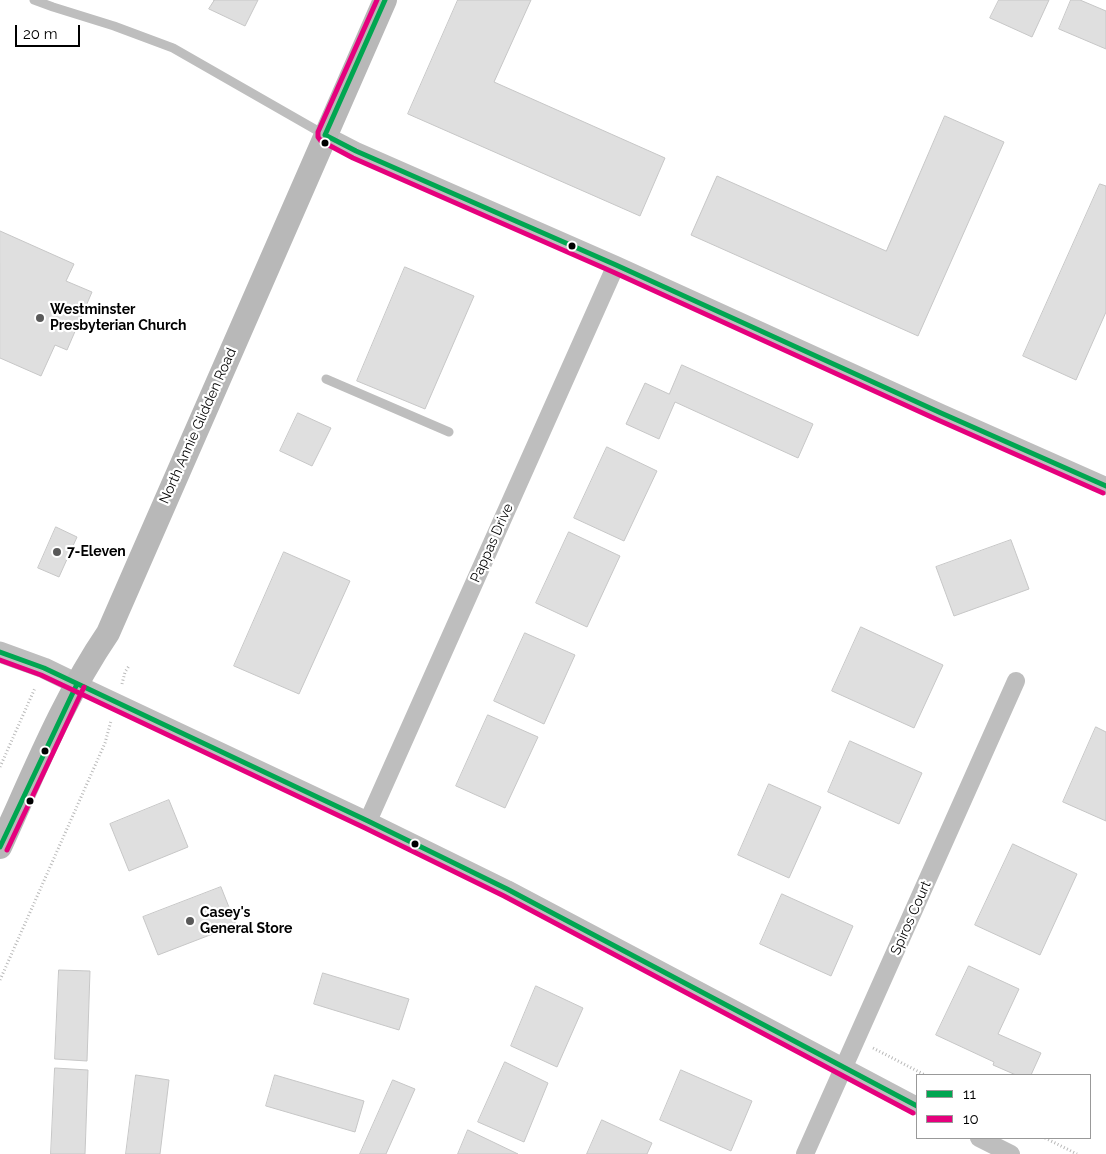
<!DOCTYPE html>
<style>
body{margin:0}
#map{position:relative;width:1106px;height:1154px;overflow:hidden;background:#fff;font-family:Raleway,sans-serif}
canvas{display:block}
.legend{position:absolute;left:916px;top:1074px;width:175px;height:65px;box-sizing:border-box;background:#fff;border:1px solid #999;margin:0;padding:6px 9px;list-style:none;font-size:15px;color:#000}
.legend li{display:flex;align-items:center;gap:10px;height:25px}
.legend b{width:25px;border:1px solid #999}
.scale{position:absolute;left:15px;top:25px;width:65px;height:22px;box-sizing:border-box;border:2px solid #000;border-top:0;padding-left:6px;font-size:15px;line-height:18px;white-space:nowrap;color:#000;-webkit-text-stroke:4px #fff;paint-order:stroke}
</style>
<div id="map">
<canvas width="1106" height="1154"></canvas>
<ul class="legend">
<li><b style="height:6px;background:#00a651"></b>11</li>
<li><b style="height:6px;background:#e5007d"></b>10</li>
</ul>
<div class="scale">20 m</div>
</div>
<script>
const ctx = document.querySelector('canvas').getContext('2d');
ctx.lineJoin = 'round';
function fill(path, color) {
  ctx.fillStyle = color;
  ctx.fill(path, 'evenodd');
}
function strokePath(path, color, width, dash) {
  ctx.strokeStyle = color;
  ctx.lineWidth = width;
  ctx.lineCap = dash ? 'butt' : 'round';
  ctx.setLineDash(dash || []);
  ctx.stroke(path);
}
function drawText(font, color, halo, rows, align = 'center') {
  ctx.font = font + ' Raleway,sans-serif';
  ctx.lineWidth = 4.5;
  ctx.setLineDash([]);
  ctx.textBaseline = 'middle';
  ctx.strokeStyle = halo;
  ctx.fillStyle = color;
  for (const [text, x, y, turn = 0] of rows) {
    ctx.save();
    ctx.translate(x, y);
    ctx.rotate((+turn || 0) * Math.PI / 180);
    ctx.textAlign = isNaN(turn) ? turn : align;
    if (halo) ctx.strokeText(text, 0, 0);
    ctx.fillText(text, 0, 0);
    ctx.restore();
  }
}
const building = new Path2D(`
 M214,0H213H258L245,26L209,9Z
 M458,0H531L494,82L665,158L640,216L408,114Z
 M999,0H1049L1032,37L990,18Z
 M1071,0H1080L1106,11V49L1059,29Z
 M945,116L1004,142L918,336L691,235L717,176L886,251Z
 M1100,184L1106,186V312L1076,380L1023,356Z
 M0,231L74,264L66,281L92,292L67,350L55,345L41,376L0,358Z
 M405,267L474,296L425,409L357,381Z
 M682,365L813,424L798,458L675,402L659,439L626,424L645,383L669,394Z
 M298,413L331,428L312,466L280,451Z
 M607,447L657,471L624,541L574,518Z
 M56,527L77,537L59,577L38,568Z
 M569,532L620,556L587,627L536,603Z
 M1011,540L1029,589L954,616L936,567Z
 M284,552L350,581L299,694L234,666Z
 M861,627L943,665L914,728L832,691Z
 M525,633L575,655L544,724L494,701Z
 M488,715L538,737L505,808L456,786Z
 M1096,727L1106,732V821L1063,802Z
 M850,741L922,773L899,824L828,792Z
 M769,784L821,807L789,878L738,855Z
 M169,800L188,847L129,871L110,824Z
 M1013,844L1077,874L1040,955L975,925Z
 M221,887L236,925L158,955L143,917Z
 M782,894L853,926L831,976L760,944Z
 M969,966L1019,989L998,1034L1041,1053L1031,1075H1016L993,1065L994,1062L936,1035Z
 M59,970L90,971L87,1061L55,1059Z
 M323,973L409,999L399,1030L314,1004Z
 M536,986L583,1008L557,1067L511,1046Z
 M505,1062L548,1083L524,1142L478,1122Z
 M55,1068L88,1070L85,1154H51Z
 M681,1070L752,1101L731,1151L660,1120Z
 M136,1075L169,1080L160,1154H126Z
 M275,1075L364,1101L355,1132L266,1106Z
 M393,1080L415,1089L386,1154H360Z
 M602,1120L652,1143L647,1154H587Z
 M468,1130L518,1154H458Z`);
fill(building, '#dfdfdf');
strokePath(building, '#c7c7c7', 1);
strokePath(new Path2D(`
 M122,684L125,672L129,666
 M0,767L35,688
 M0,980L105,743L111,721
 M873,1048L925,1075
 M1045,1138L1077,1154`), '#b9b9b9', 3, [1, 2.5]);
strokePath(new Path2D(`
 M34,0L53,7L114,26L173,48L325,135
 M326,379L449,432`), '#bebebe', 9);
strokePath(new Path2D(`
 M325,135L356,151L616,265L941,413L1106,486
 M77,684L368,821L507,889L917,1106
 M368,821L616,265
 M979,1138L1011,1154
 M805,1154L1016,681`), '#bebebe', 18);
strokePath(new Path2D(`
 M0,652L44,668L77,684`), '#bebebe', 21);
strokePath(new Path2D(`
 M0,847C33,775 63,699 108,633L385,0`), '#b8b8b8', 24);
strokePath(new Path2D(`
 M385,0L325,135L356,151L616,265L941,413L1106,486
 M0,652L44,668L368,821L507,889L917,1106
 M0,847L77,684`), '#00a651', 5);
strokePath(new Path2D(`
 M377,0L318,132V137L321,141L353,158L613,272L938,420L1103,493
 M0,660L41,675L365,828L504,896L913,1113
 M7,850L84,687`), '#e5007d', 5);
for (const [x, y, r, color] of [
 [325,143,4.5,"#000"],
 [572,246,4.5,"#000"],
 [40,318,5,"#595959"],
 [57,552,5,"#595959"],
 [45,751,4.5,"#000"],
 [30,801,4.5,"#000"],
 [415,844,4.5,"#000"],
 [190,921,5,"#595959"]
]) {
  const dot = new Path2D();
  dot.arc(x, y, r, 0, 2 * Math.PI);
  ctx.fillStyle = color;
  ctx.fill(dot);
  strokePath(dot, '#fff', 2);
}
drawText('bold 14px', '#000', '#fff', [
 ["Westminster",50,310],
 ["Presbyterian Church",50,326],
 ["7-Eleven",67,552],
 ["Casey's",200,913],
 ["General Store",200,929]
], 'left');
drawText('14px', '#000', '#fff', [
 ["North Annie Glidden Road",198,426,-66],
 ["Pappas Drive",492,543,-66],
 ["Spiros Court",911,918,-66]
]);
</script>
